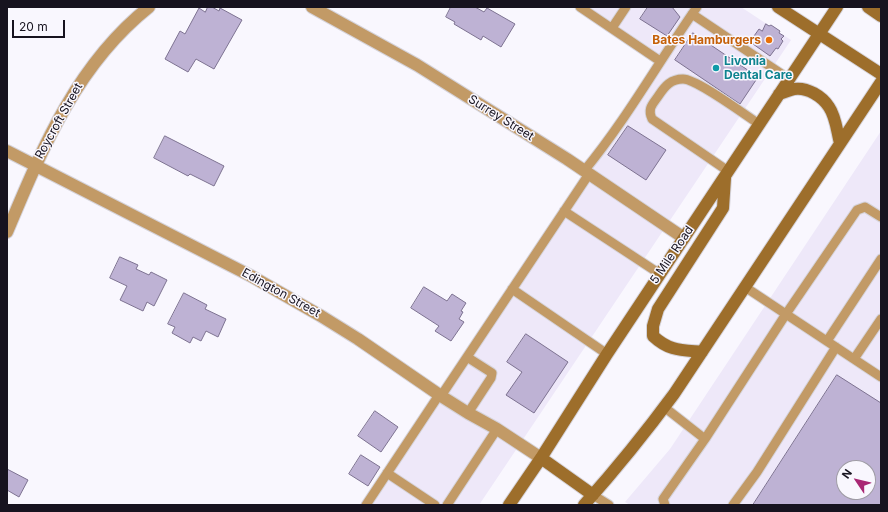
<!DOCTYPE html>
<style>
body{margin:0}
#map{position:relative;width:888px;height:512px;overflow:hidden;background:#f9f7fe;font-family:Inter,sans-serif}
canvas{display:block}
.frame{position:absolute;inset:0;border:8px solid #17131f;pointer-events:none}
.north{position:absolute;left:836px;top:460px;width:40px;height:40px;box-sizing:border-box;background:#f9f7fe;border:1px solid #9f9ca5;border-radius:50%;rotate:305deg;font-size:11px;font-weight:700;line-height:16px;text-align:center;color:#17131f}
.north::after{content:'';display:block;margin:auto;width:14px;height:18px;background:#a92774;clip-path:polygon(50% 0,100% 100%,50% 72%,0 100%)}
.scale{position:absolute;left:12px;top:20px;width:53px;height:18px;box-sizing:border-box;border:2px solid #17131f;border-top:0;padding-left:5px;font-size:12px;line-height:14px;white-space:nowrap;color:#17131f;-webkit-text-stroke:3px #f9f7fe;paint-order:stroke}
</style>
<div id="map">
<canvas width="888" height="512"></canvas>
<div class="frame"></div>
<div class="north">N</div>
<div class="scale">20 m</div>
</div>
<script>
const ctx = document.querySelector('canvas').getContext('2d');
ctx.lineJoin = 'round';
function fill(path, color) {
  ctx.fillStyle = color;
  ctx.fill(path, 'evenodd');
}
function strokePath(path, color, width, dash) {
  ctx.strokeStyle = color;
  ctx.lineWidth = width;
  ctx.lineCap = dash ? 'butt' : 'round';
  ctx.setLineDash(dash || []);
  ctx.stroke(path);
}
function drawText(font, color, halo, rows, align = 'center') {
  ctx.font = font + ' Inter,sans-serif';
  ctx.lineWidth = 3;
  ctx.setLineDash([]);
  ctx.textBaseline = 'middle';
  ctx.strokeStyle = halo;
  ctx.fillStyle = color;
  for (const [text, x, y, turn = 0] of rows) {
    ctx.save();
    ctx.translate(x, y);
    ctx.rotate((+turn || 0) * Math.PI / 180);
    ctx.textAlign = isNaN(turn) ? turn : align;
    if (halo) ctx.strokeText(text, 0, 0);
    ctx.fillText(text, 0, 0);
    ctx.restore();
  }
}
fill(new Path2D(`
 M578,7H741L791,40L479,505H366L660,61Z
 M881,131V505H630L625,502L670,449ZM844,468H868V492H844Z`), '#eee8f9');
const building = new Path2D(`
 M208,7H212L219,11L220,8L242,20L214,69L196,59L188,72L165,59L180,31L185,34L199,8L205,12Z
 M451,7H475L484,12L487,8L515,24L501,47L483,36L481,40L454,24L455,22L446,17Z
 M648,7H672L680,17L667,36L640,19Z
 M766,24L769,26L771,25L780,31L779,33L784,36L781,39L783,41L778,49L776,48L770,56L753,44L757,38L754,36L759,29L762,31Z
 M693,33L758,77L740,104L675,60Z
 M628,126L666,150L646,180L608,155Z
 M165,136L224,166L214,186L190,174L188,176L154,158Z
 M120,257L138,265L136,269L149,275L151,272L167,280L154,306L147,302L143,311L120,300L127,286L110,278Z
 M424,287L447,301L452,294L466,303L461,311L463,312L459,319L464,322L451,341L435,331L439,326L411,308Z
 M184,293L207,305L205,309L226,319L218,337L206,331L201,341L193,337L190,343L172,333L175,327L168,324Z
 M526,334L568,362L534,413L506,395L522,372L507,362Z
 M837,375L881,403V505H753ZM844,468H868V492H844Z
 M375,411L398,427L381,452L358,436Z
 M361,455L380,467L368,486L349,474Z
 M7,469L28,480L19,497L7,490Z`);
fill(building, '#beb2d4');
strokePath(building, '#7d7291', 1);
const lane = new Path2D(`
 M580,7L660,61
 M692,14L789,79
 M612,28L626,7
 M584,171C627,119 659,61 697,7
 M728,171L652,119C647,108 653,104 659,95C665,86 671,79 683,79C697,79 745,115 759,124
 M564,211L660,274
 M745,287L881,377
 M512,289L607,354
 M827,341L881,259
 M467,357L492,373L491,378L468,413
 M854,359L881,319
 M441,396L589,174
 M664,407L705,439L663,499L665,505
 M705,439L786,314L857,210L865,207L881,217
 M387,473L435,505
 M593,495L609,505
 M366,505L439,395
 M447,505L497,429
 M733,505L757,472L836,347`);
const street = new Path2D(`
 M312,7L417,65L567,159L684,238
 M7,151L251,276L321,316L358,339L441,396L468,413L497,429L541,458
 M7,232C42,149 76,65 149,7`);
const secondary = new Path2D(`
 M778,7L881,74
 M868,7L881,16
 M779,94C784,93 789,90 794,89C807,87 822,96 829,107C836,117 837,132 840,143
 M702,352C681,350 669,351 653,336V326L658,309L723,208L725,178
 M541,458L593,495
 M509,505L541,458L607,354L837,7
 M584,505C616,469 646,432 674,394L881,82`);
strokePath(lane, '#d5d3da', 11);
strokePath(street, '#d5d3da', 14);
strokePath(secondary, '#d5d3da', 14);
strokePath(lane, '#c29a66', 9);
strokePath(street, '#c29a66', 12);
strokePath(secondary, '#9d6e2b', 12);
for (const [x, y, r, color] of [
 [769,40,4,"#e8710a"],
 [716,68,4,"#0f9aa8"]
]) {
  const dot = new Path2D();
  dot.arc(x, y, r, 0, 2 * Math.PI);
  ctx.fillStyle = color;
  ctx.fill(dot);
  strokePath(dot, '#f9f7fe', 1.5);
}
drawText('bold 12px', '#c56008', '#f9f7fe', [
 ["Bates Hamburgers",761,40]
], 'right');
drawText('bold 12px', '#0d838f', '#f9f7fe', [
 ["Livonia",724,61],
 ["Dental Care",724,75]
], 'left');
drawText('12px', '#17131f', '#f9f7fe', [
 ["Surrey Street",501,118,32],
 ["Roycroft Street",59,121,-61],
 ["5 Mile Road",672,255,-56],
 ["Edington Street",281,293,29]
]);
</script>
